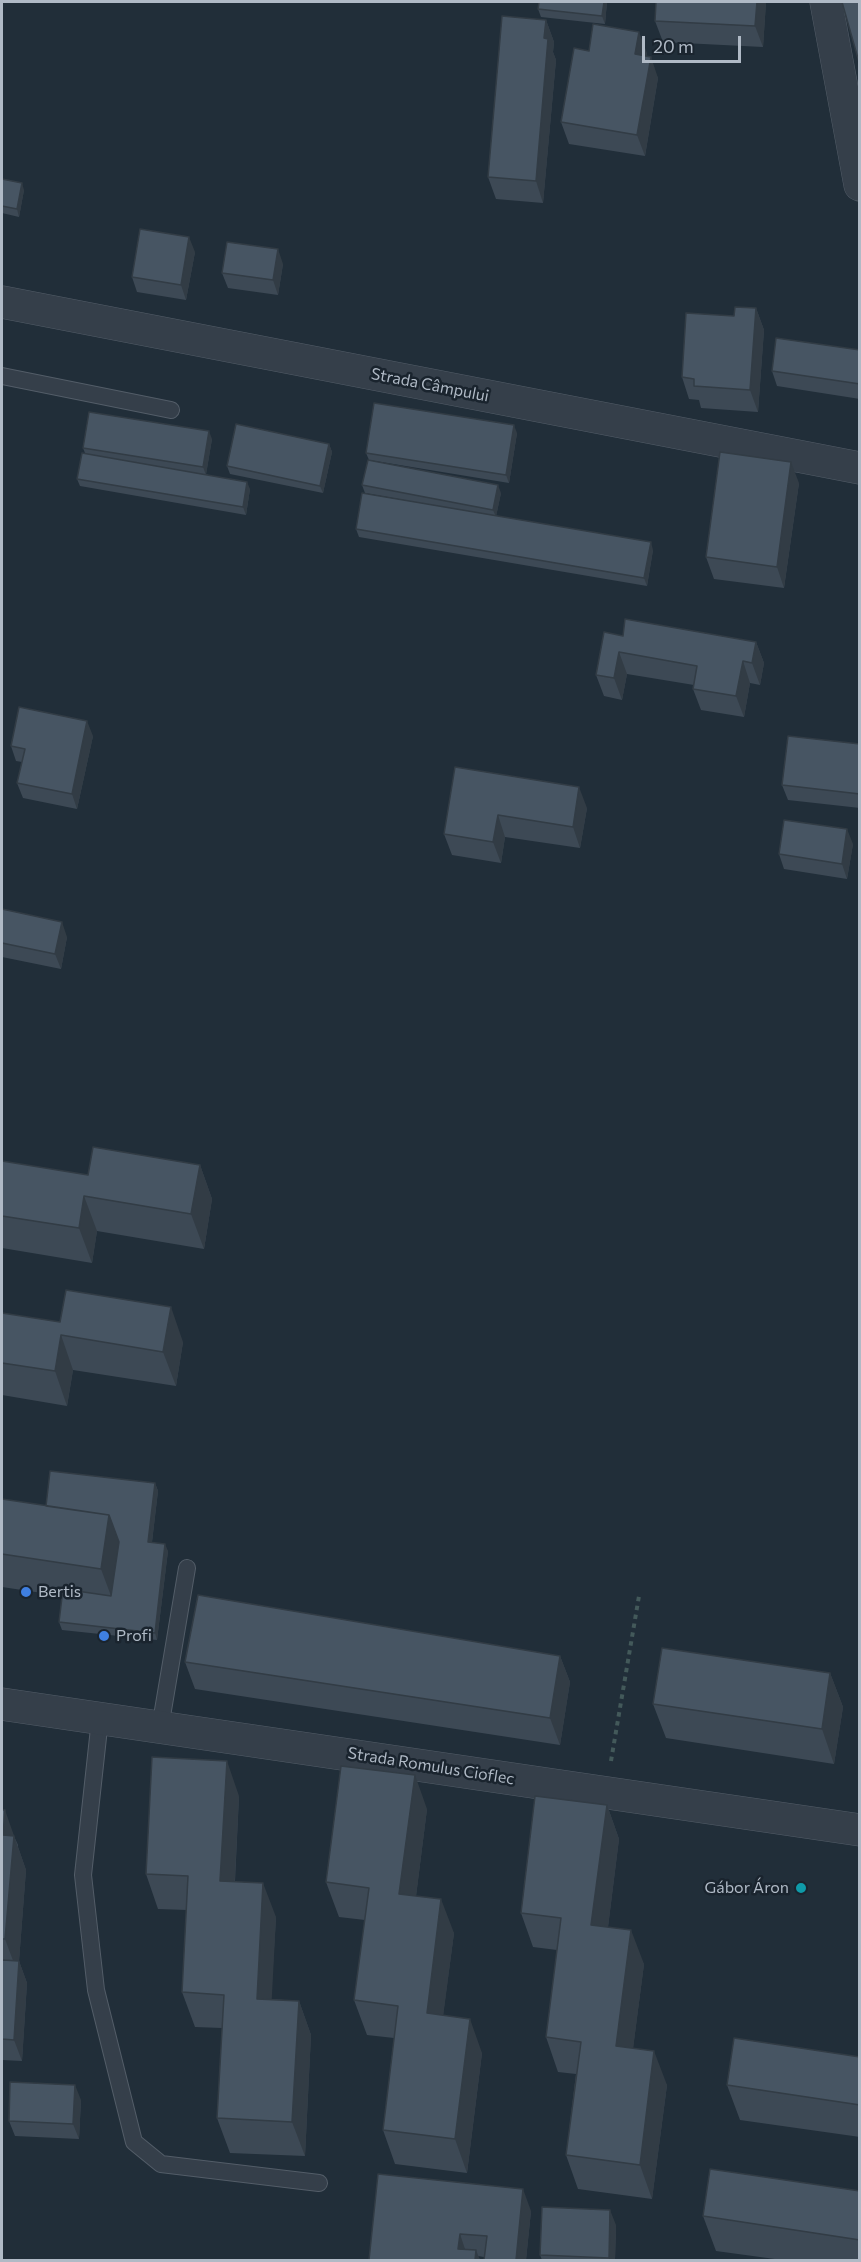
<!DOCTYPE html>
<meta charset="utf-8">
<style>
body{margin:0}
#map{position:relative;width:861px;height:2262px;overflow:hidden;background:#212e39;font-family:Commissioner,sans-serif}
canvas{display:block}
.frame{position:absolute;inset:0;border:3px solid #b0bac6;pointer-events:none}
.scale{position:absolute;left:642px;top:36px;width:99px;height:27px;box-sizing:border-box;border:3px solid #b0bac6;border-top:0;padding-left:8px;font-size:18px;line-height:21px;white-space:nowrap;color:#b0bac6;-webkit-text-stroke:4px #1a242e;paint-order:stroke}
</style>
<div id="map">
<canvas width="861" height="2262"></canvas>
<div class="frame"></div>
<div class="scale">20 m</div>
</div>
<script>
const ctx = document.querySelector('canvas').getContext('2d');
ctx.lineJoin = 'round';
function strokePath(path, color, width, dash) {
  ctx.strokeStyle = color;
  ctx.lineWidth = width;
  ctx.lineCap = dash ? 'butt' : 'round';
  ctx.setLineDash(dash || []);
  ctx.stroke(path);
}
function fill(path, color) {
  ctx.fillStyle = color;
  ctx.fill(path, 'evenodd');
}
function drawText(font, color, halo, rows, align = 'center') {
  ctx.font = font + ' Commissioner,sans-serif';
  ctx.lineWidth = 5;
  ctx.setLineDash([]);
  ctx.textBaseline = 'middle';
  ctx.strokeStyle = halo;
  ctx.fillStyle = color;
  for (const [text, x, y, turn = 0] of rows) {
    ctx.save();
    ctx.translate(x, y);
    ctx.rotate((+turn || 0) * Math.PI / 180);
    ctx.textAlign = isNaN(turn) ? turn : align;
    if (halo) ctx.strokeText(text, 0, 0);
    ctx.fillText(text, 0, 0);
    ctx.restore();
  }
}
const service = new Path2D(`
 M2,376L171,410
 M100,1719L83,1875L96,1990L134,2142L161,2164L319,2183
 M160,1728L187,1568`);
const minor = new Path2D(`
 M826,2L860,185
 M2,302L860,468
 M2,1704L860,1830`);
strokePath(service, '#535d68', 18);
strokePath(minor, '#535d68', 33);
strokePath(new Path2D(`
 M611,1761L639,1596`), '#43595a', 4, [4.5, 4.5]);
strokePath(service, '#353f4a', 16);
strokePath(minor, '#353f4a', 32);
fill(new Path2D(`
 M607,2L605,24L541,17L538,9Z
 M656,2H766L763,47L663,42L655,21Z
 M546,20L554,42L553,52L556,60L543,203L496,199L488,177Z
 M589,51L647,53L646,56L658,78L645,156L569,144L561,122Z
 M2,179L24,190L19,217L2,213Z
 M195,252L186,300L137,292L132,277Z
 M283,264L278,295L228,288L222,273Z
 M756,308L764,330L758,412L701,408L699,400L689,399L682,377L734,316Z
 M860,350V399L777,386L772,371Z
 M517,433L509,483L369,460L366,453Z
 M212,439L206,474L250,489L246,515L80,486L77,479L85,453L83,448Z
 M329,444L332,452L323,493L230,474L227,466Z
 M799,483L784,588L714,579L706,557Z
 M362,485L501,493L496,516L653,550L647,586L359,537L356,529L404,500L365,493Z
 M623,636L756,642L764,663L760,685L750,683L744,717L701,710L693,689L694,685L627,674L622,700L604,696L596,675Z
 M93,736L77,809L23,798L17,783L22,762L16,761L11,746Z
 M860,744V808L788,800L782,785Z
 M455,767L587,808L580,848L505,837L501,863L452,855L444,834Z
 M853,844L847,879L784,869L779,854Z
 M2,909L67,937L61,969L2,957Z
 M2,1161L88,1175L200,1165L212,1199L204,1249L97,1231L92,1263L2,1248Z
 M2,1313L183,1342L176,1386L73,1370L67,1406L2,1395Z
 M155,1483L158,1491L152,1542L168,1551L157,1640L62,1630L59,1622L62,1596L2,1587V1499L46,1506Z
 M560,1656L570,1682L560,1745L195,1689L185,1662Z
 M830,1673L843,1707L834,1764L666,1738L653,1704Z
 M239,1796L235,1881L276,1917L271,1999L299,2001L311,2035L305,2156L230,2153L217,2118L222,2028L195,2027L182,1992L187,1910L158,1909L146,1874Z
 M607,1805L619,1839L608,1927L644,1964L633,2048L667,2085L652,2199L578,2189L566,2155L576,2074L558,2072L546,2037L557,1950L533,1947L521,1913Z
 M427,1809L416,1896L454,1933L443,2015L482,2053L467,2173L395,2164L383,2130L394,2038L367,2035L354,2000L365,1920L339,1917L326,1882Z
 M2,1810L18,1845V1847L26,1870L19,1961L27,1983L22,2061L2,2060Z
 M860,2057V2137L740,2120L727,2085Z
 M81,2100L79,2139L15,2136L9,2121Z
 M378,2174L531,2211L526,2260H484V2257L478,2256L480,2260H369Z
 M860,2191V2260H782L716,2251L703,2216Z
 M616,2225L615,2260H542L540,2255Z`), '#3d4955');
fill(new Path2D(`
 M604,2H607L605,24L602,16Z
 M757,2H766L763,47L755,26Z
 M546,20L554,42L553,52L556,60L543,203L536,181Z
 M639,32L647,53L643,76L635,54Z
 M651,57L658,78L645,156L637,135Z
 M22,183L24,190L19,217L17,209Z
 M189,237L195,252L186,300L181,285Z
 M278,249L283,264L278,295L273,280Z
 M756,308L764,330L758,412L750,390Z
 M514,425L517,433L509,483L506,475Z
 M209,431L212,439L206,475L203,467Z
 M329,444L332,452L323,493L320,486Z
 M791,462L799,483L784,588L777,567Z
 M247,482L250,489L246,515L243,507Z
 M498,485L501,493L496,517L493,510Z
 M651,542L653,550L647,586L644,578Z
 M756,642L764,663L760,685L752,663Z
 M619,652L627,674L622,700L614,678Z
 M743,661L750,683L744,717L736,696Z
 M87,721L93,736L77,809L72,794Z
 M579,787L587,808L580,848L573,827Z
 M498,815L505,837L501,863L493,842Z
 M847,829L853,844L847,879L842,864Z
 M62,922L67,937L61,969L55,954Z
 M200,1165L212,1199L204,1249L191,1214Z
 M84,1196L97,1231L92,1263L79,1228Z
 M171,1307L183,1342L176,1386L163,1352Z
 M61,1335L73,1370L67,1406L55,1371Z
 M155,1483L158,1491L151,1550L148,1542Z
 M109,1515L122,1549L114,1604L101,1569Z
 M165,1544L168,1551L157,1640L155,1633Z
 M560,1656L570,1682L560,1745L550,1718Z
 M830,1673L843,1707L834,1764L822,1729Z
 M227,1761L239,1796L233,1915L220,1881Z
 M415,1775L427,1809L412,1928L399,1894Z
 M607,1805L619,1839L604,1959L591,1925Z
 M5,1810L26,1870L18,1974L5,1939L3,1835Z
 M263,1883L276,1917L270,2033L257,1999Z
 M441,1899L454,1933L439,2048L427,2013Z
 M631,1930L644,1964L629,2080L616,2046Z
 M19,1961L27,1983L22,2061L14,2040Z
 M299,2001L311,2035L305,2156L292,2122Z
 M470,2019L482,2053L467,2173L455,2139Z
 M654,2051L667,2085L652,2199L640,2165Z
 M75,2085L81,2100L79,2139L73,2124Z
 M523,2189L531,2211L526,2260H516Z
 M610,2210L616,2225L615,2260H609V2258Z
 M460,2234L467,2255L458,2249Z
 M476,2250L480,2260H475Z`), '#323c45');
const building = new Path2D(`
 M539,2H604L602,16L538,9Z
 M656,2H757L755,26L655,21Z
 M842,2H860L859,62Z
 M502,16L546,20L544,38L548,39L536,181L488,177Z
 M593,24L639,32L635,54L651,57L637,135L561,122L574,48L589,51Z
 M2,179L22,183L17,209L2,206Z
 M140,229L189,237L181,285L132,277Z
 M227,242L278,249L273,280L222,273Z
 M735,307L756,308L750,390L694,386V379L682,377L686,313L734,316Z
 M776,338L860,350V384L772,371Z
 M374,403L514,425L506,475L366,453Z
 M89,412L209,431L203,467L83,448Z
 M236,424L329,444L320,486L227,466Z
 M720,452L791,462L777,567L706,557Z
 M82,453L247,482L243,507L77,479Z
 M368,460L498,485L493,510L362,485Z
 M362,493L651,542L644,578L356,529Z
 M625,619L756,642L752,663L743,661L736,696L693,689L697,666L619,652L614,678L596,675L604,632L623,636Z
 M19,707L87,721L72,794L17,783L25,749L11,746Z
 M788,736L860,744V794L782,785Z
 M455,767L579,787L573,827L498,815L493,842L444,834Z
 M784,820L847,829L842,864L779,854Z
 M2,909L62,922L55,954L2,943Z
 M93,1147L200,1165L191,1214L84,1196L79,1228L2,1216V1161L88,1175Z
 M66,1290L171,1307L163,1352L61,1335L55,1371L2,1363V1313L60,1322Z
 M50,1471L155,1483L148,1542L165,1544L155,1633L59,1622L63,1589L111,1596L119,1542L109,1515L46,1506Z
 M2,1499L109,1515L101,1569L2,1554Z
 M198,1595L560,1656L550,1718L185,1662Z
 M662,1648L830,1673L822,1729L653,1704Z
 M152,1757L227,1761L220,1881L263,1883L257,1999L299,2001L292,2122L217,2118L224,1995L182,1992L188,1876L146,1874Z
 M341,1766L415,1775L399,1894L441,1899L427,2013L470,2019L455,2139L383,2130L398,2006L354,2000L369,1888L326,1882Z
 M535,1796L607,1805L591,1925L631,1930L616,2046L654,2051L640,2165L566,2155L581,2042L546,2037L561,1918L521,1913Z
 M2,1810H5L3,1835L14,1836L5,1939H2Z
 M2,1960L19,1961L14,2040L2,2039Z
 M734,2038L860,2057V2105L727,2085Z
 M10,2082L75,2085L73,2124L9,2121Z
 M710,2169L860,2191V2240L703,2216Z
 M378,2174L523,2189L516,2260H484L487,2236L460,2234L458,2249L476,2250L475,2260H369Z
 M542,2207L610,2210L609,2258L540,2255Z`);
fill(building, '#475563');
strokePath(building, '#323c45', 1.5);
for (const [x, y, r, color] of [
 [26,1592,6,"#3f7fe0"],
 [104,1636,6,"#3f7fe0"],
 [801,1888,6,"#0f9aa8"]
]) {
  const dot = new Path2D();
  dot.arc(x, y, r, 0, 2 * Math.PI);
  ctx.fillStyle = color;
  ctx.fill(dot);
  strokePath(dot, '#1a242e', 2);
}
drawText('16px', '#b0bac6', '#1a242e', [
 ["Strada Câmpului",430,385,11],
 ["Strada Romulus Cioflec",431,1766,9]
]);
drawText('16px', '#b0bac6', '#1a242e', [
 ["Bertis",38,1592],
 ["Profi",116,1636],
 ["Gábor Áron",789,1888,"right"]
], 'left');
</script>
